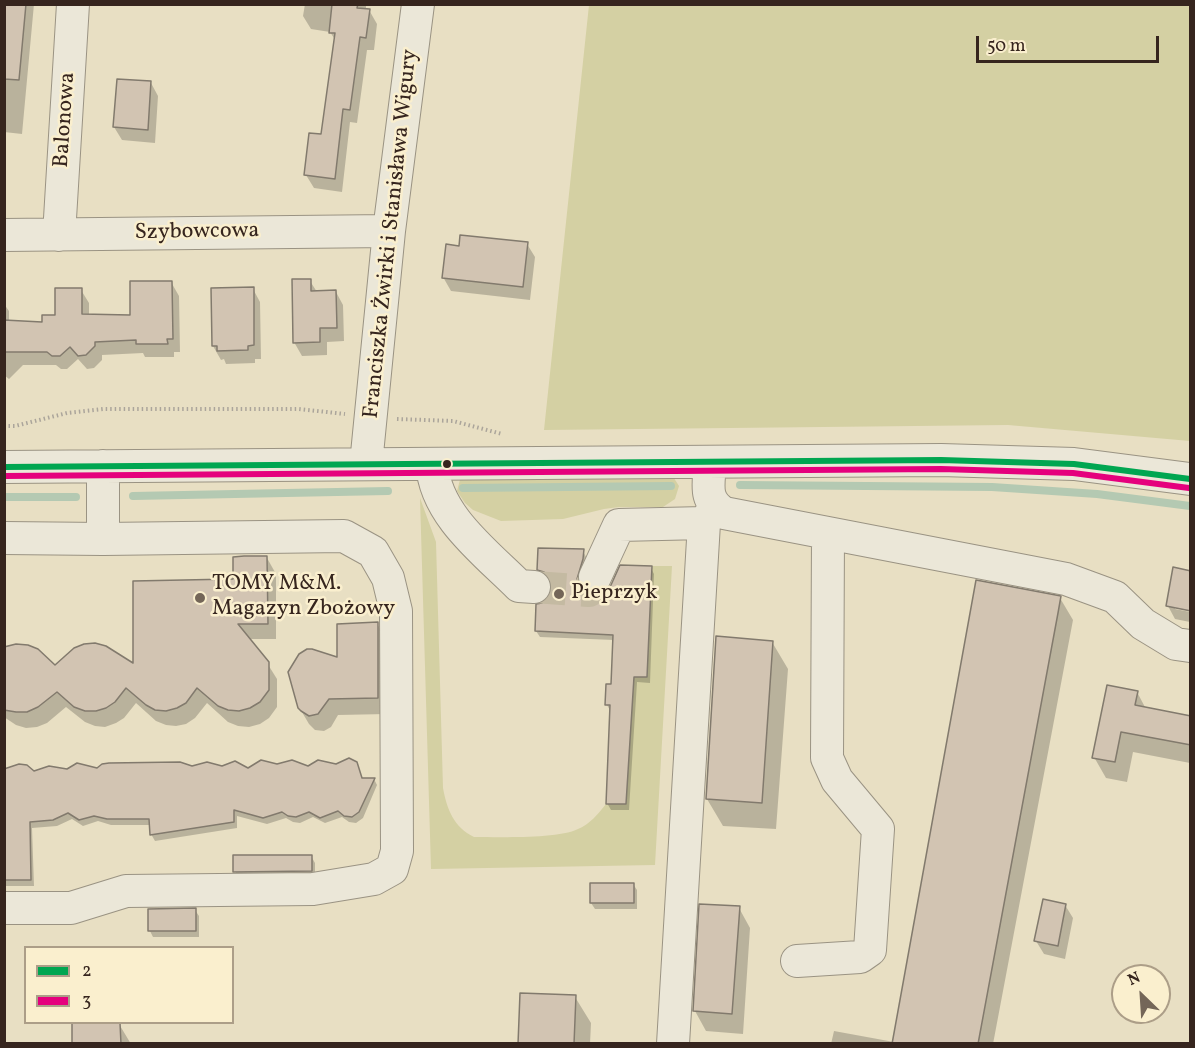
<!DOCTYPE html>
<meta charset="utf-8">
<style>
body{margin:0}
#map{position:relative;width:1195px;height:1048px;overflow:hidden;background:#e8dfc3;font-family:Vollkorn,serif}
canvas{display:block}
.frame{position:absolute;inset:0;border:6px solid #36251e;pointer-events:none}
.legend{position:absolute;left:24px;top:946px;width:210px;height:78px;box-sizing:border-box;background:#faefce;border:2px solid #ac9e88;margin:0;padding:8px 10px;list-style:none;font-size:18px;color:#36251e}
.legend li{display:flex;align-items:center;gap:12px;height:30px}
.legend b{width:30px;border:2px solid #ac9e88}
.north{position:absolute;left:1111px;top:964px;width:60px;height:60px;box-sizing:border-box;background:#faefce;border:2px solid #ac9e88;border-radius:50%;rotate:335deg;font-size:16px;font-weight:700;line-height:24px;text-align:center;color:#36251e}
.north::after{content:'';display:block;margin:auto;width:21px;height:27px;background:#746658;clip-path:polygon(50% 0,100% 100%,50% 72%,0 100%)}
.scale{position:absolute;left:976px;top:36px;width:183px;height:27px;box-sizing:border-box;border:3px solid #36251e;border-top:0;padding-left:8px;font-size:18px;line-height:21px;white-space:nowrap;color:#36251e;-webkit-text-stroke:4px #faefce;paint-order:stroke}
</style>
<div id="map">
<canvas width="1195" height="1048"></canvas>
<div class="frame"></div>
<ul class="legend">
<li><b style="height:8px;background:#00a651"></b>2</li>
<li><b style="height:8px;background:#e5007d"></b>3</li>
</ul>
<div class="north">N</div>
<div class="scale">50 m</div>
</div>
<script>
const ctx = document.querySelector('canvas').getContext('2d');
ctx.lineJoin = 'round';
function fill(path, color) {
  ctx.fillStyle = color;
  ctx.fill(path, 'evenodd');
}
function strokePath(path, color, width, dash) {
  ctx.strokeStyle = color;
  ctx.lineWidth = width;
  ctx.lineCap = dash ? 'butt' : 'round';
  ctx.setLineDash(dash || []);
  ctx.stroke(path);
}
function drawText(font, color, halo, rows, align = 'center') {
  ctx.font = font + ' Vollkorn,serif';
  ctx.lineWidth = 5;
  ctx.setLineDash([]);
  ctx.textBaseline = 'middle';
  ctx.strokeStyle = halo;
  ctx.fillStyle = color;
  for (const [text, x, y, turn = 0] of rows) {
    ctx.save();
    ctx.translate(x, y);
    ctx.rotate((+turn || 0) * Math.PI / 180);
    ctx.textAlign = isNaN(turn) ? turn : align;
    if (halo) ctx.strokeText(text, 0, 0);
    ctx.fillText(text, 0, 0);
    ctx.restore();
  }
}
fill(new Path2D(`
 M589,5H1190V441L1008,425L544,430Z
 M672,475L679,486L675,499L663,507H619L604,509L563,519L501,521L473,510L465,503L457,491L461,476Z
 M420,498L436,542L443,788C447,810 454,827 474,837C499,837 558,839 578,829C590,824 598,814 606,804H626L633,677H647L652,566H672L655,865L431,869Z`), '#d4d0a3');
fill(new Path2D(`
 M4,4H34L22,134L4,132Z
 M305,4H366V10H369L377,24L374,50H367L357,123L350,122L342,192L314,188L306,175L322,136L336,41L330,32L311,29L303,16Z
 M151,83L158,96L155,143L122,140L114,127Z
 M527,244L535,257L530,300L451,291L443,277Z
 M310,281L317,292H336L343,305L344,341L327,342V355L302,356L294,342Z
 M171,282L179,296L180,352H174V357H145L143,353L102,355V360L94,368L87,369L78,359L67,369H61L56,365H23L9,379L4,375V304L9,311V322L44,324L57,316L81,290L89,303V316H131Z
 M212,289H253L260,302L261,359H255V363L226,364L224,359L221,360L213,346Z
 M583,551L586,557V567L580,587L587,595L596,596L606,593L651,568L654,574L650,683L637,682L629,810H611L607,803L611,712L607,705L612,686L614,640L540,637L536,631L543,604L550,598L553,588L552,581L543,576L539,569Z
 M267,558L276,574V639H249L267,663L277,679V707L269,718L260,724L249,727L238,726L228,722L207,703L195,718L186,724L176,726L166,725L156,721L136,703L124,718L116,723L105,727L95,726L85,722L66,707L47,723L37,727L26,728L16,725L4,717V649L55,667L134,666L235,581Z
 M1060,598L1073,620L993,1044H831L834,1031L894,1042Z
 M1168,606H1175V609L1190,612V622L1175,619Z
 M377,624L387,640V714L338,715L331,727L324,731L315,730L309,724L299,707L338,659Z
 M772,642L788,669L776,829L723,826L707,799Z
 M1137,692L1146,709L1190,717V763L1133,752L1127,782L1106,778L1094,757Z
 M356,763L363,779H374L377,785L363,818L356,823L349,822L342,817L325,823L313,817L300,823L293,822L286,818L267,824L237,816V828L155,841L151,834V825H111L98,821L83,826L72,819L57,826L32,828L34,886H4V770L34,772L192,768L248,770L277,766L308,767Z
 M311,856L315,863V877L239,878L235,871Z
 M633,884L637,890V909H595L591,903Z
 M1065,905L1073,918L1065,959L1044,954L1036,941Z
 M739,908L750,928L743,1034L706,1031L695,1011Z
 M195,910L199,916V937H153L150,931Z
 M575,997L591,1023L590,1044H519Z
 M119,1024L131,1044H74Z`), '#0003');
strokePath(new Path2D(`
 M740,485L992,487L1097,494L1190,506
 M463,488L671,486
 M133,496L388,491
 M4,497H76`), '#b4c9b2', 8);
const building = new Path2D(`
 M4,4H26L19,80L4,79Z
 M332,4H358L357,8L370,9L366,38L360,37L350,110L343,109L335,179L304,175L309,133L321,134L335,33H329Z
 M117,79L151,81L148,130L113,127Z
 M460,235L528,242L523,287L442,278L446,244L459,246Z
 M292,279H311V291L336,290L337,328H320V342L293,343Z
 M130,281H172L173,339H167L168,344H136V340L95,342V346L86,355L78,356L70,347L60,356H52L47,352H4V320L42,322V315H55V288H82V314L130,315Z
 M254,287V345L248,346V350L217,351V346H212L211,288Z
 M538,548L584,549L583,559L577,579L581,588L588,594L596,595L605,592L611,585L620,565L652,566L647,677H634L626,804H606L610,705H605L606,684H611L613,635L535,631L536,604L542,603L549,597L552,588L550,579L544,572L537,570Z
 M244,556H267L268,624H238L269,662V690L260,702L250,708L239,711L228,710L218,706L197,688L186,703L177,708L166,711L155,710L146,705L126,688L115,702L106,708L96,711H85L74,707L57,692L38,707L27,712H16L4,710V647L16,644L28,645L38,649L55,665L74,648L84,644L95,643L106,646L133,663V581L233,579V557Z
 M1173,567L1191,571V611L1166,606Z
 M976,580L1061,596L1058,613L978,1044H892Z
 M378,622V698L329,699L318,714L309,716L301,711L298,708L288,672L299,654L307,649H312L337,657V624Z
 M716,636L773,641L762,803L706,799Z
 M1107,685L1138,691L1135,705L1191,716V745L1121,732L1115,762L1092,758Z
 M349,758L357,762L362,778H375L359,812L352,817L344,816L338,811L320,818L309,812L296,817L288,816L282,812L263,818L234,810V822L150,835L149,819H107L94,816L79,820L68,813L53,820L30,822L31,880H4V769L19,764L27,765L34,771L49,766L67,769L77,763L97,768L102,764L109,763L180,762L192,766L207,762L222,766L235,761L248,768L261,760L277,764L292,760L308,766L318,760L336,764Z
 M233,855H312V871L233,872Z
 M590,883H634V903H590Z
 M1043,899L1066,904L1058,946L1034,941Z
 M699,904L740,906L732,1014L693,1011Z
 M196,908V931H148V909Z
 M520,993L576,995L574,1044H518Z
 M72,1023H120L121,1044H72Z`);
fill(building, '#d2c4b2');
strokePath(building, '#827a6d', 1.5);
strokePath(new Path2D(`
 M534,587L589,591L595,577`), '#c4baa2', 32, [32, 16]);
const minor = new Path2D(`
 M4,235L389,231
 M59,235L73,4
 M710,463C709,484 703,500 724,513L1066,579L1115,597L1143,624L1176,644L1190,646
 M366,464L389,231L418,4
 M432,464C435,515 485,552 519,586L534,587
 M4,467L941,460L1074,464L1190,479
 M4,538L103,539L344,536L373,552L388,578L396,611L397,851L392,869L374,879L313,889L126,891L71,908H4
 M103,539V466
 M595,577L619,525L704,523
 M797,961L860,957L870,950L878,829L837,780L827,758L828,534
 M673,1044L704,523L715,508`);
strokePath(minor, '#9a9383', 34);
strokePath(new Path2D(`
 M397,419L453,421L502,434
 M4,426H15L67,413L103,409H299L345,414`), '#aba59b', 4, [1.5, 3]);
strokePath(minor, '#ebe7d8', 32);
strokePath(new Path2D(`
 M4,467L941,460L1074,464L1190,479`), '#00a651', 6);
strokePath(new Path2D(`
 M4,476L941,469L1073,473L1189,488`), '#e5007d', 6);
for (const [x, y, r, color] of [
 [447,464,5,"#36251e"],
 [559,594,6,"#746658"],
 [200,598,6,"#746658"]
]) {
  const dot = new Path2D();
  dot.arc(x, y, r, 0, 2 * Math.PI);
  ctx.fillStyle = color;
  ctx.fill(dot);
  strokePath(dot, '#faefce', 2);
}
drawText('22px', '#36251e', '#faefce', [
 ["Balonowa",66,120,-86],
 ["Szybowcowa",197,233,-1],
 ["Franciszka Żwirki i Stanisława Wigury",392,234,-84]
]);
drawText('22px', '#36251e', '#faefce', [
 ["TOMY M&M.",212,585],
 ["Magazyn Zbożowy",212,610],
 ["Pieprzyk",571,594]
], 'left');
</script>
